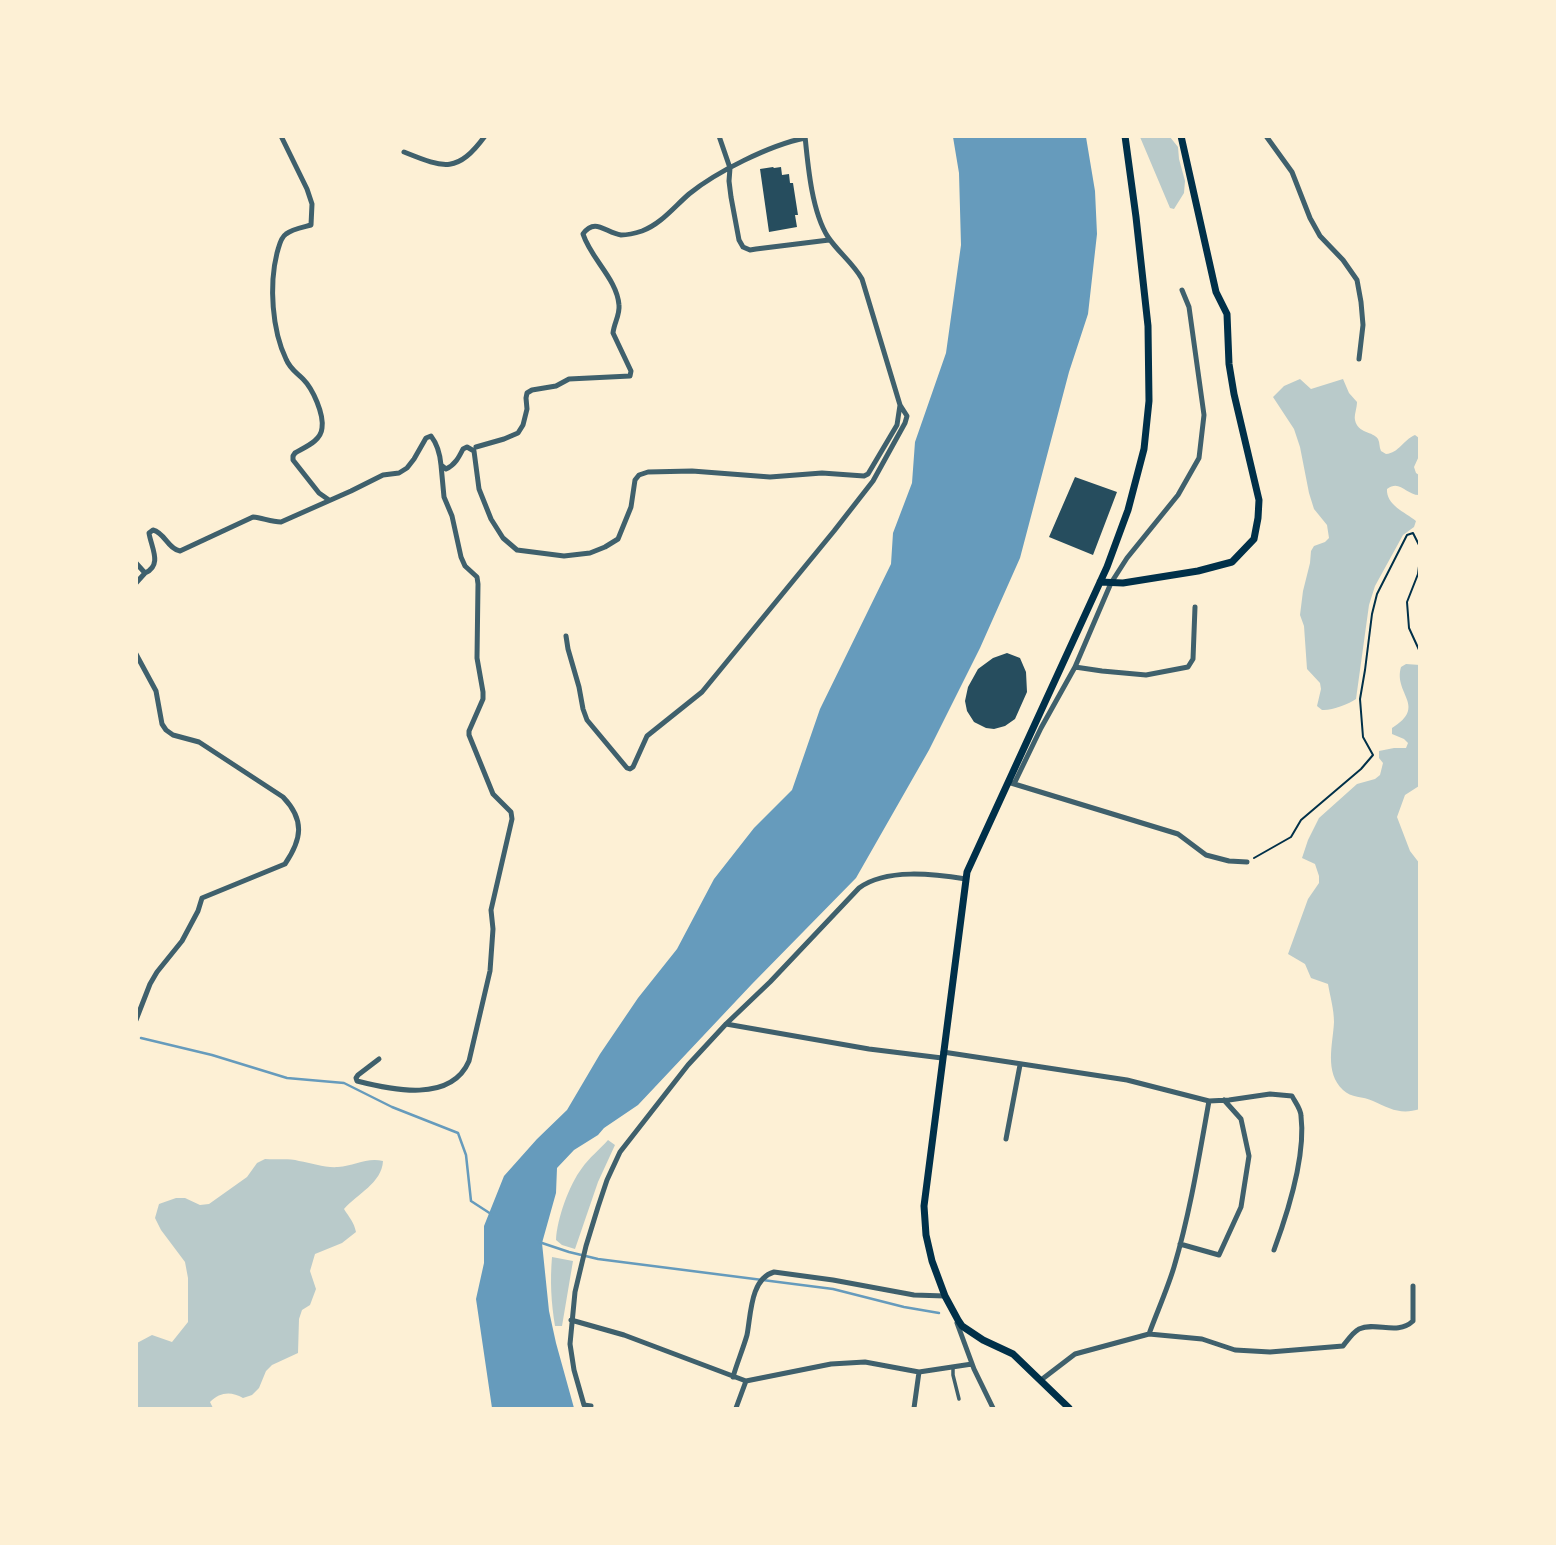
<!DOCTYPE html>
<style>
body{margin:0}
#map{position:relative;width:1556px;height:1545px;overflow:hidden;background:#fdf0d5;font-family:"Space Grotesk",sans-serif}
canvas{display:block}
.frame{position:absolute;inset:0;border:138px solid #fdf0d5;pointer-events:none}
</style>
<div id="map">
<canvas width="1556" height="1545"></canvas>
<div class="frame"></div>
</div>
<script>
const ctx = document.querySelector('canvas').getContext('2d');
ctx.lineJoin = 'round';
function fill(path, color) {
  ctx.fillStyle = color;
  ctx.fill(path, 'evenodd');
}
function strokePath(path, color, width, dash) {
  ctx.strokeStyle = color;
  ctx.lineWidth = width;
  ctx.lineCap = dash ? 'butt' : 'round';
  ctx.setLineDash(dash || []);
  ctx.stroke(path);
}
fill(new Path2D(`
 M1140,137H1170L1178,147L1179,159L1185,181L1184,193L1174,209L1170,208Z
 M1300,379L1311,389L1343,379L1349,393L1357,402C1357,408 1354,415 1355,420C1358,434 1373,431 1378,439C1380,443 1379,447 1381,451L1386,454C1399,453 1403,440 1415,435L1419,438V456L1414,467L1416,473L1419,475V495C1406,495 1400,479 1387,489C1386,505 1405,512 1416,521L1414,527L1403,535L1375,586L1369,605L1356,699C1349,704 1331,711 1322,710L1317,706L1321,689L1320,683L1307,669L1304,626L1300,615L1303,591L1310,563L1311,551L1314,546L1325,542L1329,538L1327,525L1314,509L1309,493L1300,447L1294,429L1273,397L1284,386Z
 M1406,664L1420,665L1419,786L1405,795L1397,817L1410,851L1420,864V1109C1401,1115 1390,1109 1373,1101C1363,1096 1351,1098 1343,1090C1324,1072 1333,1044 1334,1022C1334,1009 1330,996 1328,984L1311,978L1305,964L1288,954L1308,899L1319,883V876L1315,864L1302,858L1308,840L1319,818L1357,784L1375,779L1380,775L1383,763L1379,758V751L1394,748H1406L1408,743L1404,739L1392,734V728C1428,706 1393,694 1401,667Z
 M608,1140L615,1145L598,1182L575,1249L562,1245L556,1240C557,1219 569,1185 582,1168C589,1158 600,1149 608,1140Z
 M265,1159C277,1160 289,1158 299,1161C312,1163 325,1168 338,1167C354,1166 367,1157 383,1161C382,1183 357,1194 344,1209C349,1217 354,1222 356,1232L342,1243L315,1254L310,1271L316,1289L310,1305L302,1310L299,1319L298,1353L272,1365L266,1371L259,1388L252,1395L243,1398C231,1391 220,1392 210,1402L213,1408H137V1343L152,1335L172,1342L188,1322V1278L185,1262L161,1230L155,1218L159,1204L176,1198H185L200,1205L209,1204L247,1177L257,1163Z
 M552,1257L573,1261L562,1326H555C551,1302 550,1281 552,1257Z`), '#b9caca');
fill(new Path2D(`
 M953,137H1086L1095,191L1097,234L1088,314L1069,372L1020,558L980,648L929,750L856,878L752,984L638,1105L604,1128L598,1135L574,1150L557,1168L556,1193L542,1243L549,1311L556,1343L574,1408H492L476,1299L484,1263V1226L504,1176L537,1139L567,1110L600,1054L638,998L677,949L714,879L754,828L792,790L820,709L891,564L893,533L912,483L915,442L946,353L961,245L959,173Z`), '#669bbc');
strokePath(new Path2D(`
 M141,1038L212,1055L287,1078L344,1083L392,1107L458,1133L466,1155L471,1201L491,1214
 M539,1242L569,1252L598,1259L833,1289L904,1307L939,1313`), '#669bbc', 2.5);
fill(new Path2D(`
 M773,167L774,168L781,167L782,175L789,174L790,183H793L798,215H795L797,227L769,232L760,169Z
 M1075,477L1117,492L1093,555L1049,537Z
 M1007,653L1020,658L1026,672L1027,692L1015,719L1005,726L994,729L986,728L974,722L967,711L965,701L968,687L978,669L993,658Z`), '#264d5e');
strokePath(new Path2D(`
 M1420,558L1418,574L1407,602L1409,628L1420,652
 M1254,858L1291,837L1301,820L1361,769L1373,755L1363,737L1360,699L1365,670L1372,614L1377,594L1407,535L1413,533L1420,547`), '#003049', 2);
strokePath(new Path2D(`
 M953,1367V1375L959,1399`), '#3f606c', 3.5);
strokePath(new Path2D(`
 M281,136L307,189L312,204L311,225C304,227 292,229 286,234C280,238 279,247 277,253C269,285 272,330 286,359C290,369 296,372 303,379C313,389 324,414 322,428C321,441 305,447 295,453L293,456V460L319,493L329,500
 M719,136L730,168L729,181L731,197L739,240L743,247L750,250L756,249L829,240
 M1266,136L1292,172L1310,218L1320,236L1343,260L1357,280L1361,302L1363,325L1359,359
 M404,152C444,168 457,174 485,136
 M476,447L504,439L518,433L523,425L527,409L526,398L527,393L532,390L556,386L569,379L630,376L631,371L613,333C614,323 620,315 619,305C617,279 591,259 583,234C595,217 606,233 621,235C628,235 636,233 642,231C661,224 674,207 689,194C716,172 770,145 805,138
 M136,563L145,573C163,565 151,547 149,533L153,530C165,533 168,549 180,551L253,517C263,518 271,522 281,522L351,491L383,475L399,473L407,468L414,459L426,438L431,436C438,445 440,454 441,465L446,469C455,465 459,457 463,449L467,447L474,451L479,489L491,519L503,538L517,550L564,556L590,553L605,547L618,539L631,507L635,480L639,475L648,472L692,471L770,477L822,473L864,476L868,474L897,425L900,405
 M136,583L145,573
 M566,636L568,649L579,687L583,709L587,720L627,768L630,769L633,767L647,736L702,692L834,531L873,481L905,423L907,416L900,405L862,279C853,263 838,252 828,237C812,212 808,167 805,136
 M136,654L156,691L162,724L166,730L173,735L199,742L283,797C305,820 302,839 285,864L202,898L198,911L182,941L157,972L150,984L136,1020
 M1075,667L1102,671L1146,675L1188,667L1193,659L1195,607
 M1011,783L1178,834L1206,855L1229,861L1247,862
 M1014,784L1041,728L1075,667L1111,583L1127,558L1178,495L1199,458L1204,415L1189,307L1182,290
 M726,1024L869,1049L942,1058
 M943,1052L1127,1080L1209,1101L1229,1100L1270,1094L1292,1096C1295,1102 1301,1109 1301,1116C1306,1156 1288,1212 1274,1250
 M379,1059L358,1075L356,1078L357,1081C392,1090 451,1103 469,1061L490,971L493,929L491,910L512,819L511,812L493,794L469,735V731L483,699V692L477,658L478,584L477,577L465,566L461,557L452,516L444,497L441,465
 M1006,1139L1020,1065
 M1180,1244L1219,1255L1241,1207L1249,1156L1241,1119L1224,1100
 M571,1320L624,1335L746,1381L831,1364L865,1362L919,1372L972,1364
 M957,1323L974,1369L993,1408
 M1149,1334C1157,1312 1167,1290 1174,1267C1190,1213 1199,1157 1209,1101
 M733,1377C737,1363 743,1349 747,1335C751,1315 750,1279 774,1272L833,1280L914,1295L945,1296
 M1041,1380L1075,1354L1149,1334L1202,1339L1235,1350L1270,1352L1343,1346C1347,1341 1353,1332 1359,1329C1376,1321 1397,1336 1413,1321V1286
 M591,1406L584,1405L574,1370L570,1344L575,1292L586,1246L598,1207L607,1180L620,1152L688,1065L726,1024L770,982L859,888C886,868 934,874 966,879
 M736,1408L746,1381
 M914,1408L919,1372`), '#3f606c', 5);
strokePath(new Path2D(`
 M1100,582L1123,583L1198,571L1232,562L1254,539L1258,518L1259,500L1234,394L1229,364L1227,314L1216,292L1181,136
 M1069,1408L1013,1354L983,1340L962,1326L958,1320L945,1296L932,1261L926,1235L924,1206L967,872L1107,567L1128,510L1144,449L1149,401L1148,326L1136,217L1125,136`), '#003049', 7);
</script>
